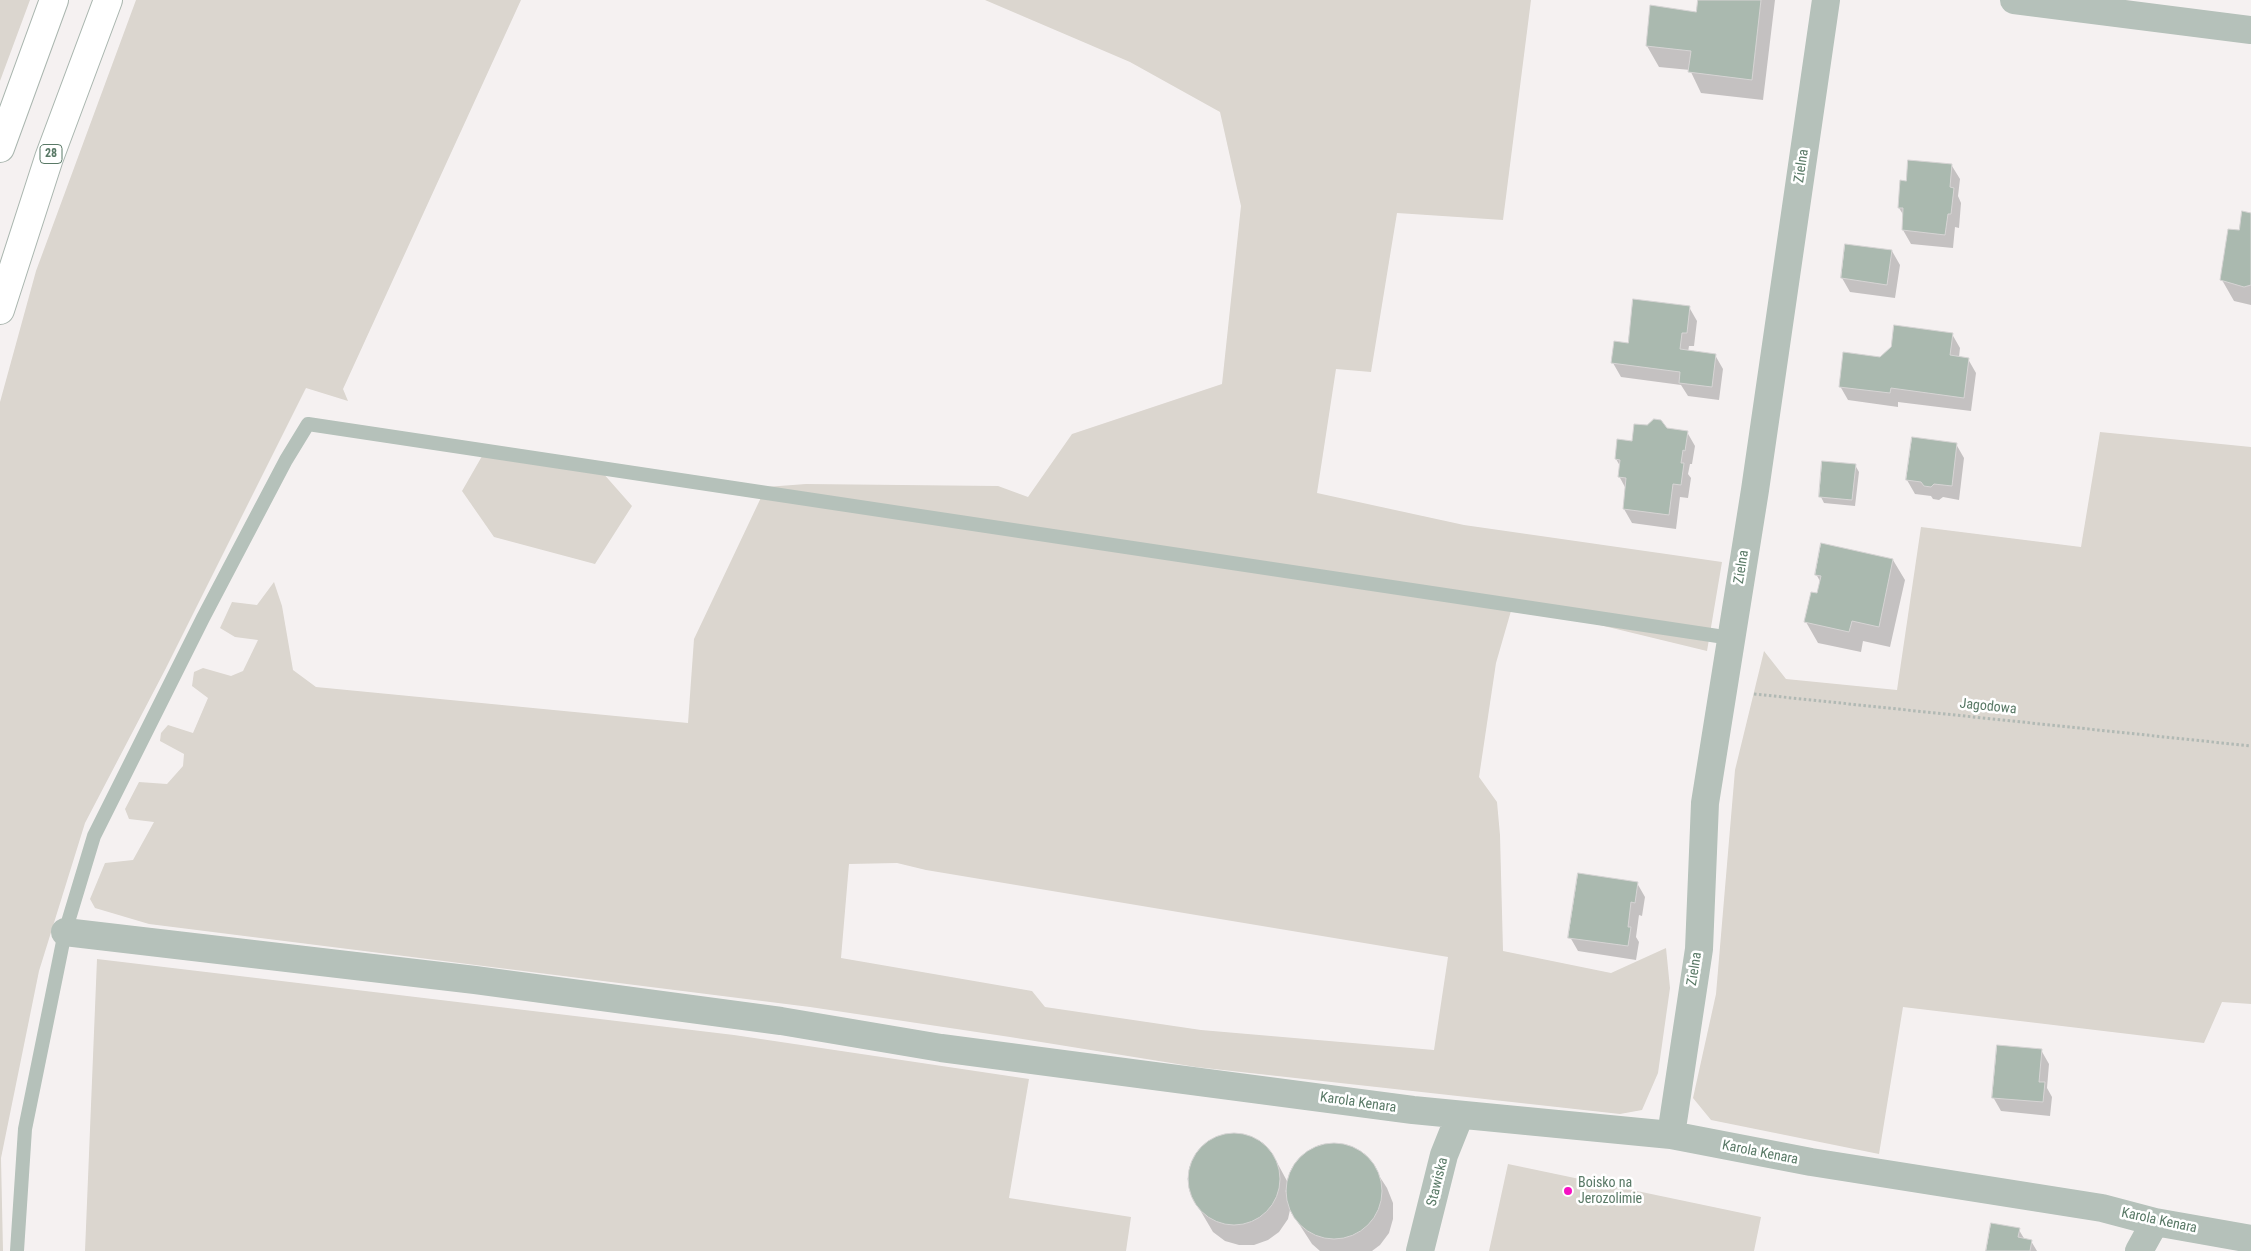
<!DOCTYPE html>
<style>
body{margin:0}
canvas{display:block;background:#f5f1f1}
</style>
<canvas width="2251" height="1251"></canvas>
<script>
const ctx = document.querySelector('canvas').getContext('2d');
ctx.lineJoin = 'round';
function fill(path, color) {
  ctx.fillStyle = color;
  ctx.fill(path, 'evenodd');
}
function strokePath(path, color, width, dash) {
  ctx.strokeStyle = color;
  ctx.lineWidth = width;
  ctx.lineCap = dash ? 'butt' : 'round';
  ctx.setLineDash(dash || []);
  ctx.stroke(path);
}
function drawText(font, color, halo, rows, align = 'center') {
  ctx.font = font + ' "Roboto Condensed",sans-serif';
  ctx.lineWidth = 5;
  ctx.setLineDash([]);
  ctx.textBaseline = 'middle';
  ctx.strokeStyle = halo;
  ctx.fillStyle = color;
  for (const [text, x, y, turn = 0] of rows) {
    ctx.save();
    ctx.translate(x, y);
    ctx.rotate((+turn || 0) * Math.PI / 180);
    ctx.textAlign = isNaN(turn) ? turn : align;
    if (halo) ctx.strokeText(text, 0, 0);
    ctx.fillText(text, 0, 0);
    ctx.restore();
  }
}
fill(new Path2D(`
 M0,0H30L0,81Z
 M136,0H521L343,389L348,401L306,388L166,668L85,823L39,971L1,1158L3,1251H0V402L36,271Z
 M985,0H1531L1503,220L1397,213L1371,372L1336,369L1317,493L1464,525L1722,562L1707,651L1513,604L1496,663L1479,777L1497,802L1500,835L1503,951L1611,973L1666,948L1670,988L1658,1073L1642,1110L1620,1114L1196,1067L1010,1037L810,1007L149,924L95,908L90,899L105,863L133,860L154,822L129,819L125,809L139,782L167,784L183,766L184,754L160,741L161,733L168,725L193,733L208,698L192,686L194,672L203,668L231,676L243,671L258,640L235,637L220,628L232,602L257,605L274,582L282,606L293,670L316,687L688,723L694,639L766,487L806,484L998,486L1028,497L1072,434L1222,384L1241,206L1220,112L1130,62ZM897,863L926,870L1448,957L1434,1050L1201,1030L1045,1007L1032,991L841,958L849,864Z
 M2100,432L2251,447V1004L2222,1002L2204,1043L1903,1007L1879,1154L1711,1120L1693,1098L1716,994L1735,770L1764,651L1786,679L1897,690L1921,527L2081,547Z
 M485,451L602,472L632,506L595,564L494,537L462,491Z
 M97,959L734,1035L1029,1079L1009,1198L1131,1217L1126,1251H85Z
 M1508,1164L1761,1217L1754,1251H1489Z`), '#dbd6cf');
fill(new Path2D(`
 M1700,0H1775L1763,100L1701,93L1690,70L1659,67L1647,46L1698,13Z
 M1952,166L1960,179L1958,196L1961,203L1959,228L1955,227L1953,248L1911,244L1903,230L1904,216L1899,208L1908,182Z
 M2251,214V305L2234,301L2222,280L2241,232Z
 M1892,251L1900,265L1895,298L1850,292L1842,278Z
 M1689,307L1697,321L1694,346H1689L1688,352L1715,355L1723,369L1719,400L1688,396L1681,385L1621,377L1613,363L1629,345Z
 M1952,334L1960,348L1959,357L1968,359L1976,373L1971,411L1898,402V407L1848,400L1840,386L1880,359Z
 M1667,429L1687,432L1695,446L1692,464H1690L1688,474L1691,478L1688,498L1680,497L1676,529L1632,523L1624,509L1626,489L1619,476L1620,466L1616,459L1633,442Z
 M1956,444L1964,458L1959,500L1943,497L1939,500L1933,499L1931,496L1915,494L1907,480Z
 M1855,465L1859,472L1855,506L1824,503L1821,497Z
 M1893,560L1905,580L1890,647L1863,641L1861,652L1818,643L1806,622L1818,594L1821,583L1816,574Z
 M1637,883L1645,897L1642,916L1639,915L1636,937L1639,942L1636,960L1578,951L1570,937Z
 M2041,1050L2049,1064L2047,1088L2052,1097L2050,1116L2001,1111L1993,1097Z
 M1235,1133L1250,1136L1263,1143L1273,1155L1287,1181L1295,1164L1305,1153L1319,1145L1335,1143L1351,1146L1365,1154L1387,1188L1393,1203V1219L1389,1233L1380,1245L1372,1251H1320L1312,1244L1290,1210L1288,1219L1279,1232L1268,1240L1254,1245H1239L1225,1241L1213,1232L1193,1198L1189,1183V1168L1196,1154L1206,1143L1219,1136Z
 M2019,1230L2025,1240L2031,1241L2037,1251H1987Z`), '#0003');
const building = new Path2D(`
 M1698,0H1761L1752,80L1688,72L1691,51L1646,46L1650,5L1696,12Z
 M1908,160L1952,164L1950,187L1954,188L1951,214H1948L1945,235L1902,230L1903,208H1898L1900,180L1906,181Z
 M2242,211L2251,213V285L2244,287L2220,280L2228,229L2239,230Z
 M1845,244L1892,250L1887,285L1841,278Z
 M1633,299L1690,306L1687,333H1682L1680,349L1716,354L1712,387L1679,383L1680,372L1611,363L1614,341L1628,343Z
 M1894,325L1953,333L1950,355L1969,358L1964,398L1891,388L1890,393L1839,387L1843,352L1880,357L1891,347Z
 M1654,419L1661,420L1667,428L1688,431L1685,451L1683,450L1681,463H1684L1681,485L1673,484L1669,515L1623,509L1626,478L1618,477L1620,460L1615,459L1617,439L1632,441L1634,424L1647,425Z
 M1912,437L1957,443L1952,486L1934,484L1931,487L1924,486L1921,482L1906,480Z
 M1822,461L1856,464L1852,500L1819,497Z
 M1821,543L1893,559L1879,627L1852,621L1849,632L1804,622L1811,592L1817,593L1821,576L1815,575Z
 M1578,873L1638,882L1635,903L1631,902L1628,927H1631L1628,946L1568,938Z
 M1997,1045L2042,1049L2039,1082H2045L2043,1102L1992,1098Z
 M1188 1179a46 46 0 1 1 92 0a46 46 0 1 1-92 0Z
 M1286 1191a48 48 0 1 1 96 0a48 48 0 1 1-96 0Z
 M1991,1223L2020,1228L2018,1237L2032,1240L2030,1251H1986Z`);
fill(building, '#aab9af');
strokePath(building, '#d6d4d4', 1);
const primary = new Path2D(`
 M0,148L54,0
 M0,310L49,158L108,0`);
strokePath(primary, '#aab6af', 30);
strokePath(new Path2D(`
 M1754,694L2251,746`), '#b1b9b4', 3, [2.5, 2.5]);
strokePath(new Path2D(`
 M17,1251L25,1129L65,932L94,836L203,618L286,460L308,424L1731,638`), '#b5c1ba', 14);
strokePath(new Path2D(`
 M2014,0L2251,30
 M65,932L475,980L781,1021L941,1048L1413,1110L1671,1135L1811,1162L2102,1208L2155,1222L2251,1239
 M1671,1135L1699,949L1705,803L1755,490L1826,0
 M1420,1251L1444,1155L1460,1115
 M2139,1251L2155,1222`), '#b5c1ba', 28);
strokePath(primary, '#fff', 28);
for (const [x, y, r, color] of [
 [1568,1191,5,"#f511c3"]
]) {
  const dot = new Path2D();
  dot.arc(x, y, r, 0, 2 * Math.PI);
  ctx.fillStyle = color;
  ctx.fill(dot);
  strokePath(dot, '#fff', 2);
}
for (const [x, y, w] of [
 [51,154,22]
]) {
  const box = new Path2D();
  box.roundRect(x - w / 2, y - 9.5, w, 19, 4);
  ctx.fillStyle = '#fff';
  ctx.fill(box);
  strokePath(box, '#597966', 1);
}
drawText('bold 12px', '#597966', null, [
 ["28",51,154]
]);
drawText('14px', '#597966', '#fff', [
 ["Zielna",1802,166,-82],
 ["Zielna",1742,567,-81],
 ["Jagodowa",1988,707,6],
 ["Zielna",1695,969,-81],
 ["Karola Kenara",1358,1103,8],
 ["Karola Kenara",1760,1153,11],
 ["Stawiska",1438,1182,-76],
 ["Karola Kenara",2159,1221,12]
]);
drawText('14px', '#597966', '#fff', [
 ["Boisko na",1578,1183],
 ["Jerozolimie",1578,1199]
], 'left');
</script>
